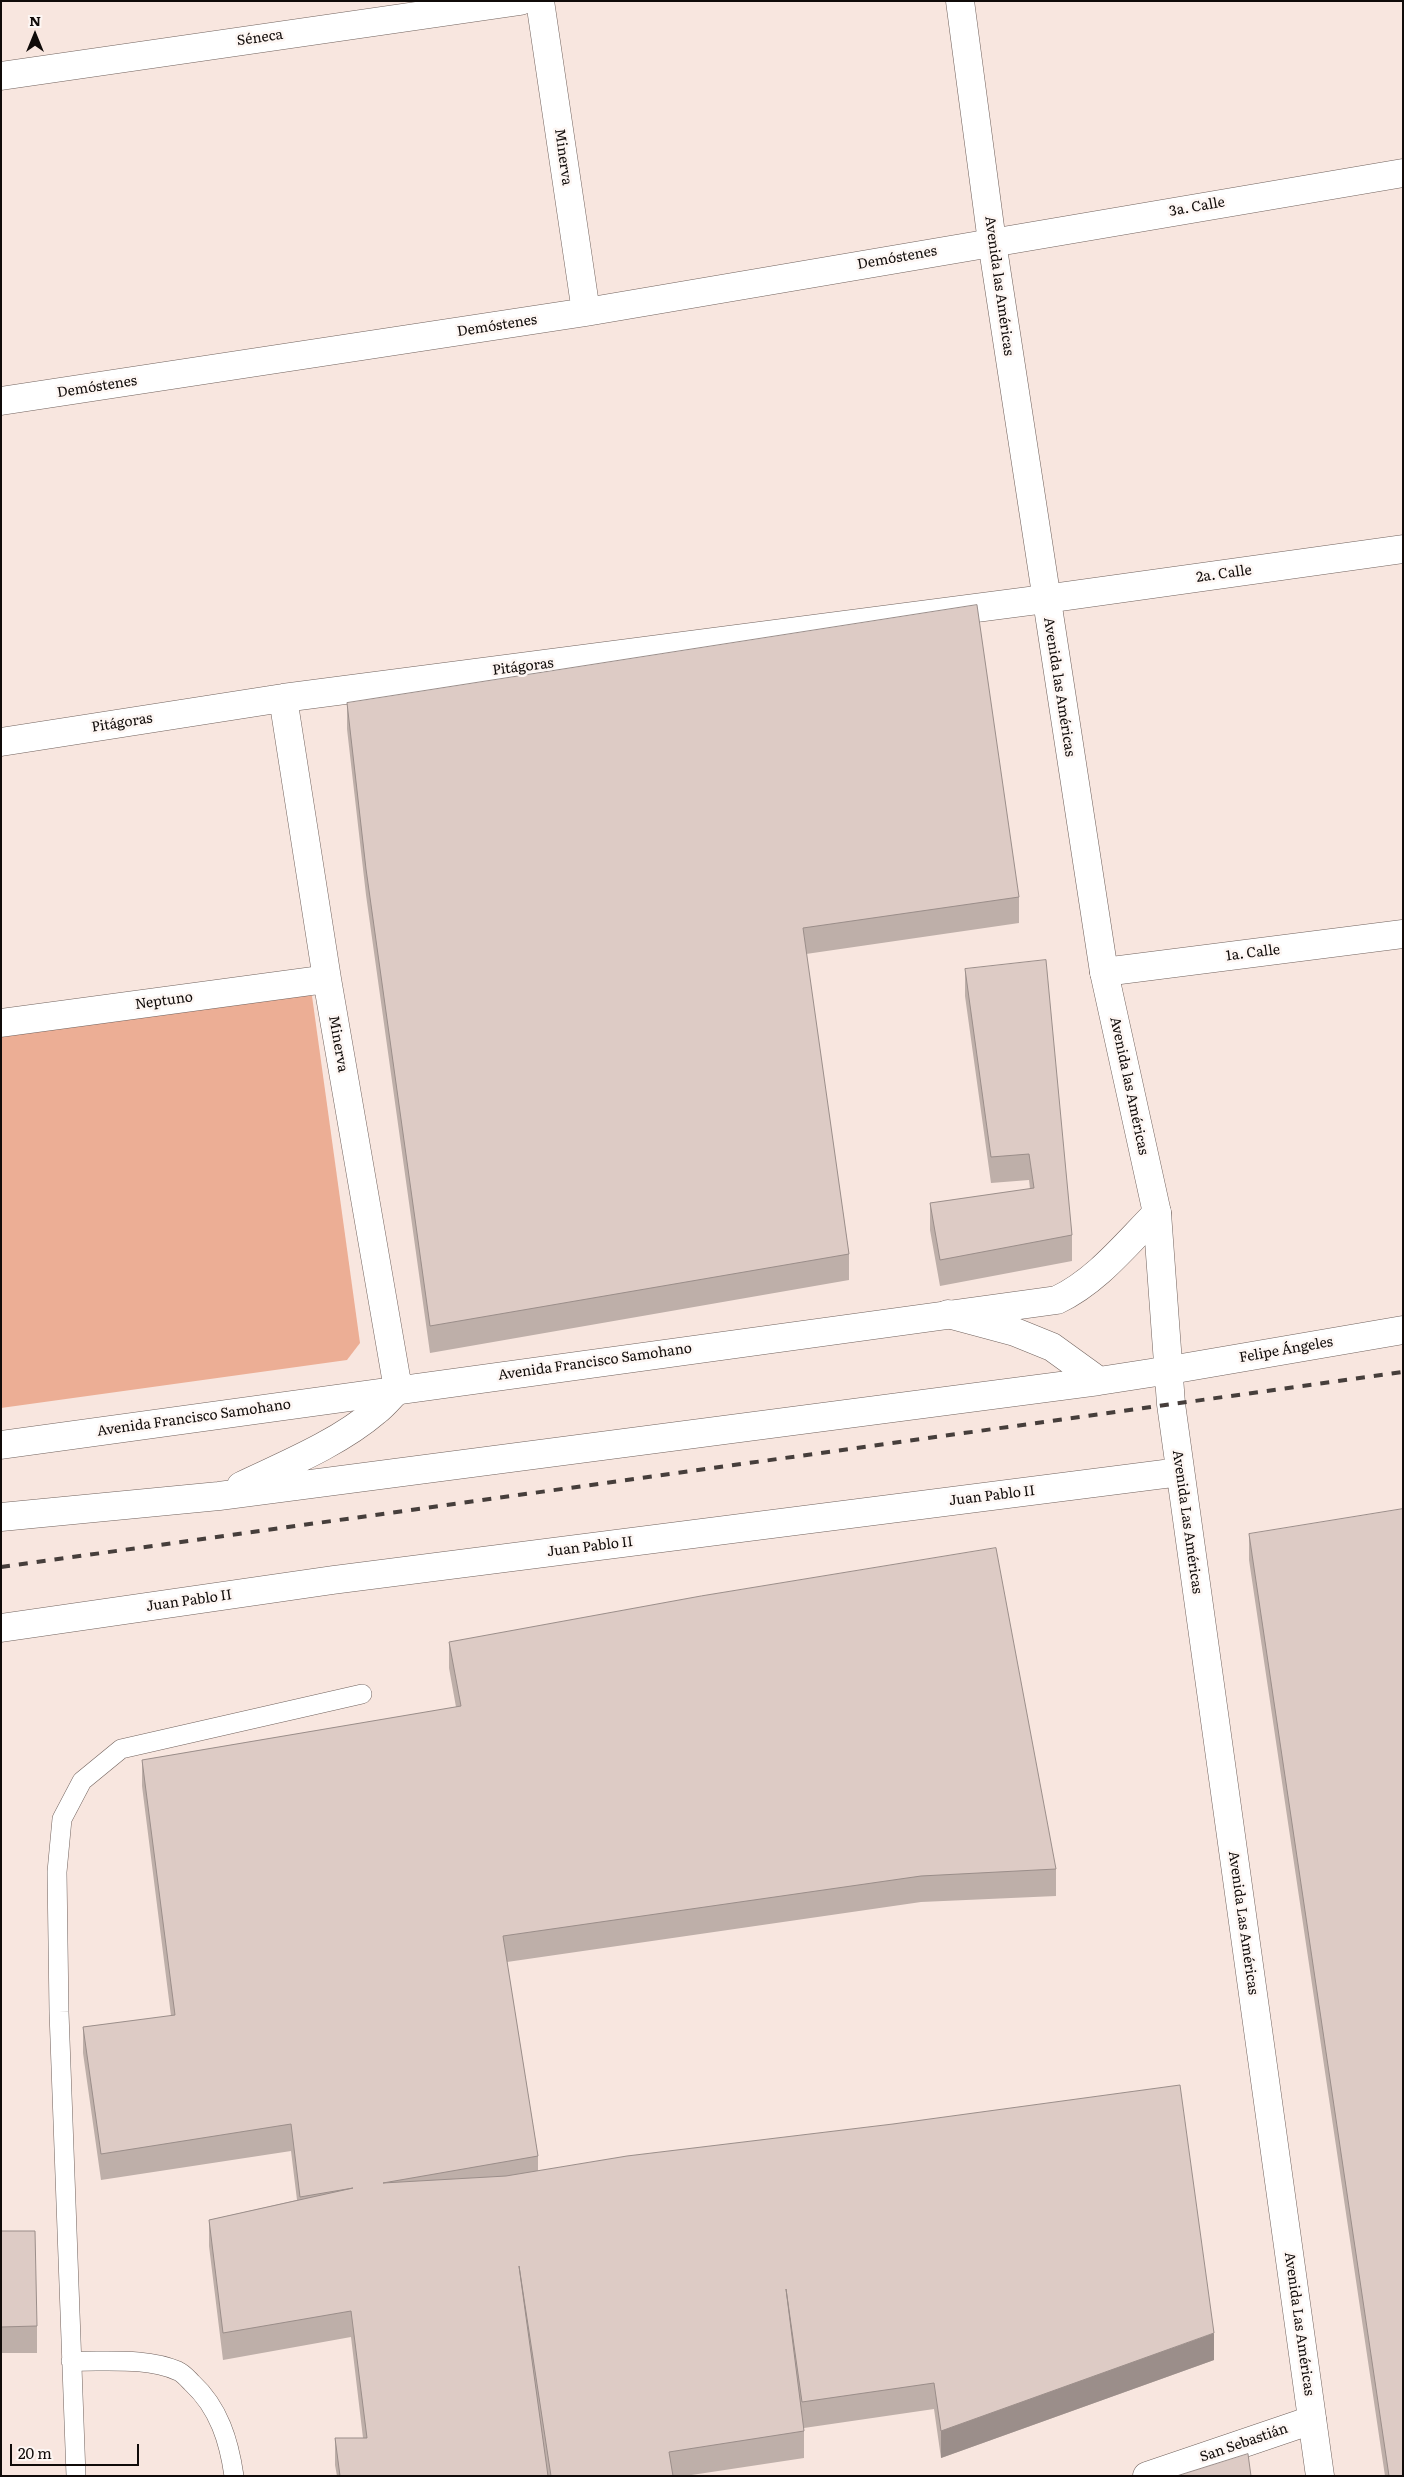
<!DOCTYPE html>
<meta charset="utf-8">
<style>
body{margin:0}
#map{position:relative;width:1404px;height:2477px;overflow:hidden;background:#f8e6df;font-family:Literata,serif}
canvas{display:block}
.frame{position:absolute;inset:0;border:2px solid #100b09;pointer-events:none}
.north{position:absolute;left:10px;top:10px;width:50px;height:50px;-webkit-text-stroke:4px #fdf6f3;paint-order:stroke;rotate:0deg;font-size:14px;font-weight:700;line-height:20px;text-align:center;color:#100b09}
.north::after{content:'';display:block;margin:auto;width:18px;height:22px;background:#100b09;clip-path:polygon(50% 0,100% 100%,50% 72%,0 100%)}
.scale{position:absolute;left:10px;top:2444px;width:129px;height:22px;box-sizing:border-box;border:2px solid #100b09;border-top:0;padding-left:6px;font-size:15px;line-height:18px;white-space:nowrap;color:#100b09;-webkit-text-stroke:4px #fdf6f3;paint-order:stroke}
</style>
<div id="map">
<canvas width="1404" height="2477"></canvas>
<div class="frame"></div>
<div class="north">N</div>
<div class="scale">20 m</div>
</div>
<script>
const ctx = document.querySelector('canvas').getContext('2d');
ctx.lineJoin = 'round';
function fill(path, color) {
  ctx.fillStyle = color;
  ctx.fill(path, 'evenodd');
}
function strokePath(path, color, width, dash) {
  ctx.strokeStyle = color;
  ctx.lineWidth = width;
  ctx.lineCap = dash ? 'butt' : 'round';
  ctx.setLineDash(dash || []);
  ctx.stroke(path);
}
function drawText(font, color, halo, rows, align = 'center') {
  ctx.font = font + ' Literata,serif';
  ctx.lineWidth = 5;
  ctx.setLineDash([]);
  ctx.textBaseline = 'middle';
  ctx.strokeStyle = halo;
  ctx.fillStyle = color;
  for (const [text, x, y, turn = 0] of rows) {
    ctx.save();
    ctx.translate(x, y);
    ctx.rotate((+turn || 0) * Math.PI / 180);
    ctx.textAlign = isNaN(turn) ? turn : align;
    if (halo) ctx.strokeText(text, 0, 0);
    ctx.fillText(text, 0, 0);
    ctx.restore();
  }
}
fill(new Path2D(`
 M296,986L312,996L360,1343L347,1360L1,1408V1031Z`), '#ecae95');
const lane = new Path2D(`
 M71,2361C105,2362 146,2357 178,2371C183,2373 188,2379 192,2383C219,2408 229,2441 234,2476
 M76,2476L59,2012L57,1872L62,1819L82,1781L121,1749L362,1694`);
const street = new Path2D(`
 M540,1L586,312
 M1,76L520,1
 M1,401L586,312L1403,173
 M283,698L327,979L398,1389
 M1,742L283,698L1045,599L1403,549
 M1104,972L1403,934
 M1,1023L327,979
 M1170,1370L1403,1330
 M1,1445L1057,1300C1097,1281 1126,1244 1157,1213
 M1147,2476L1312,2420`);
const secondary = new Path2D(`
 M960,1L992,242L1104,972L1157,1213L1171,1404L1320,2476
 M948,1314L1015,1332L1052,1347L1099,1381
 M241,1486C285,1465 339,1443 376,1411C384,1405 391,1396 398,1389
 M1,1517L219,1496L1099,1381L1170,1370
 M1,1628L333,1580L1180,1472`);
strokePath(lane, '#71625d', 20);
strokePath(street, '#71625d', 29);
strokePath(secondary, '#71625d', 29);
strokePath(lane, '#fff', 19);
strokePath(street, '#fff', 28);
strokePath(secondary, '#fff', 28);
strokePath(new Path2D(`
 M1,1567L1403,1372`), '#463e3b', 4, [9, 9]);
fill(new Path2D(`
 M347,703L1019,897V923L806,954L849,1254V1280L430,1353L366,895L347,729Z
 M965,969L1072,1235V1261L940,1286L930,1230V1203L1030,1189L1029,1180L991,1183L965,996Z
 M1249,1534L1403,2476H1385L1249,1560Z
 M449,1642L1056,1869V1896L921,1902L507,1962L538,2156V2171L1214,2360L941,2458L934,2409L804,2428V2458L685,2476H337L335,2465V2438H363L351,2337L223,2360L209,2246V2220L297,2200L291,2151L101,2180L83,2053V2027L171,2016L142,1786V1760L456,1707L449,1668Z
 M1,2231L37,2326V2353H1Z`), '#beafa9');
fill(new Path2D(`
 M1214,2333V2360L941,2458V2431Z`), '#9b8e8a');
const building = new Path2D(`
 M977,605L1019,897L803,928L849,1254L430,1326L366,869L347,703Z
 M1046,960L1072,1235L940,1260L930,1203L1034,1188L1029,1154L991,1157L965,969Z
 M1403,1509V2476H1389L1249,1534Z
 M996,1548L1056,1869L921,1876L503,1936L538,2156L383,2183L506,2176L627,2156L893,2124L1180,2085L1214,2333L941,2431L934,2383L802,2402L786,2289L804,2431L669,2452L673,2476H551L519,2266L548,2476H340L335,2438H367L351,2311L223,2333L209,2220L353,2188L300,2197L291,2124L101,2154L83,2027L175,2015L142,1760L461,1706L449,1642L701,1596Z
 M1,2231H35L37,2326L1,2327Z
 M1248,2454L1251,2476H1177Z`);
fill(building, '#ddcbc5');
strokePath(building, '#9b8e8a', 1);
drawText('14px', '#100b09', '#fdf6f3', [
 ["Séneca",260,38,-8],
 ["Minerva",563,157,82],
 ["3a. Calle",1197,207,-10],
 ["Demóstenes",897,258,-10],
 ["Avenida las Américas",999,286,82],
 ["Demóstenes",497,326,-9],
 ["Demóstenes",97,387,-9],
 ["2a. Calle",1224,574,-8],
 ["Pitágoras",523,667,-7],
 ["Avenida las Américas",1059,687,81],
 ["Pitágoras",122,723,-9],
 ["1a. Calle",1253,953,-7],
 ["Neptuno",164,1001,-8],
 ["Minerva",338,1044,80],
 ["Avenida las Américas",1129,1086,78],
 ["Felipe Ángeles",1286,1350,-10],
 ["Avenida Francisco Samohano",595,1362,-8],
 ["Avenida Francisco Samohano",194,1418,-8],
 ["Juan Pablo II",992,1496,-7],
 ["Avenida Las Américas",1187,1522,82],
 ["Juan Pablo II",590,1547,-7],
 ["Juan Pablo II",189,1601,-8],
 ["Avenida Las Américas",1243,1923,82],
 ["Avenida Las Américas",1299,2324,82],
 ["San Sebastián",1244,2443,-19]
]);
</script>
